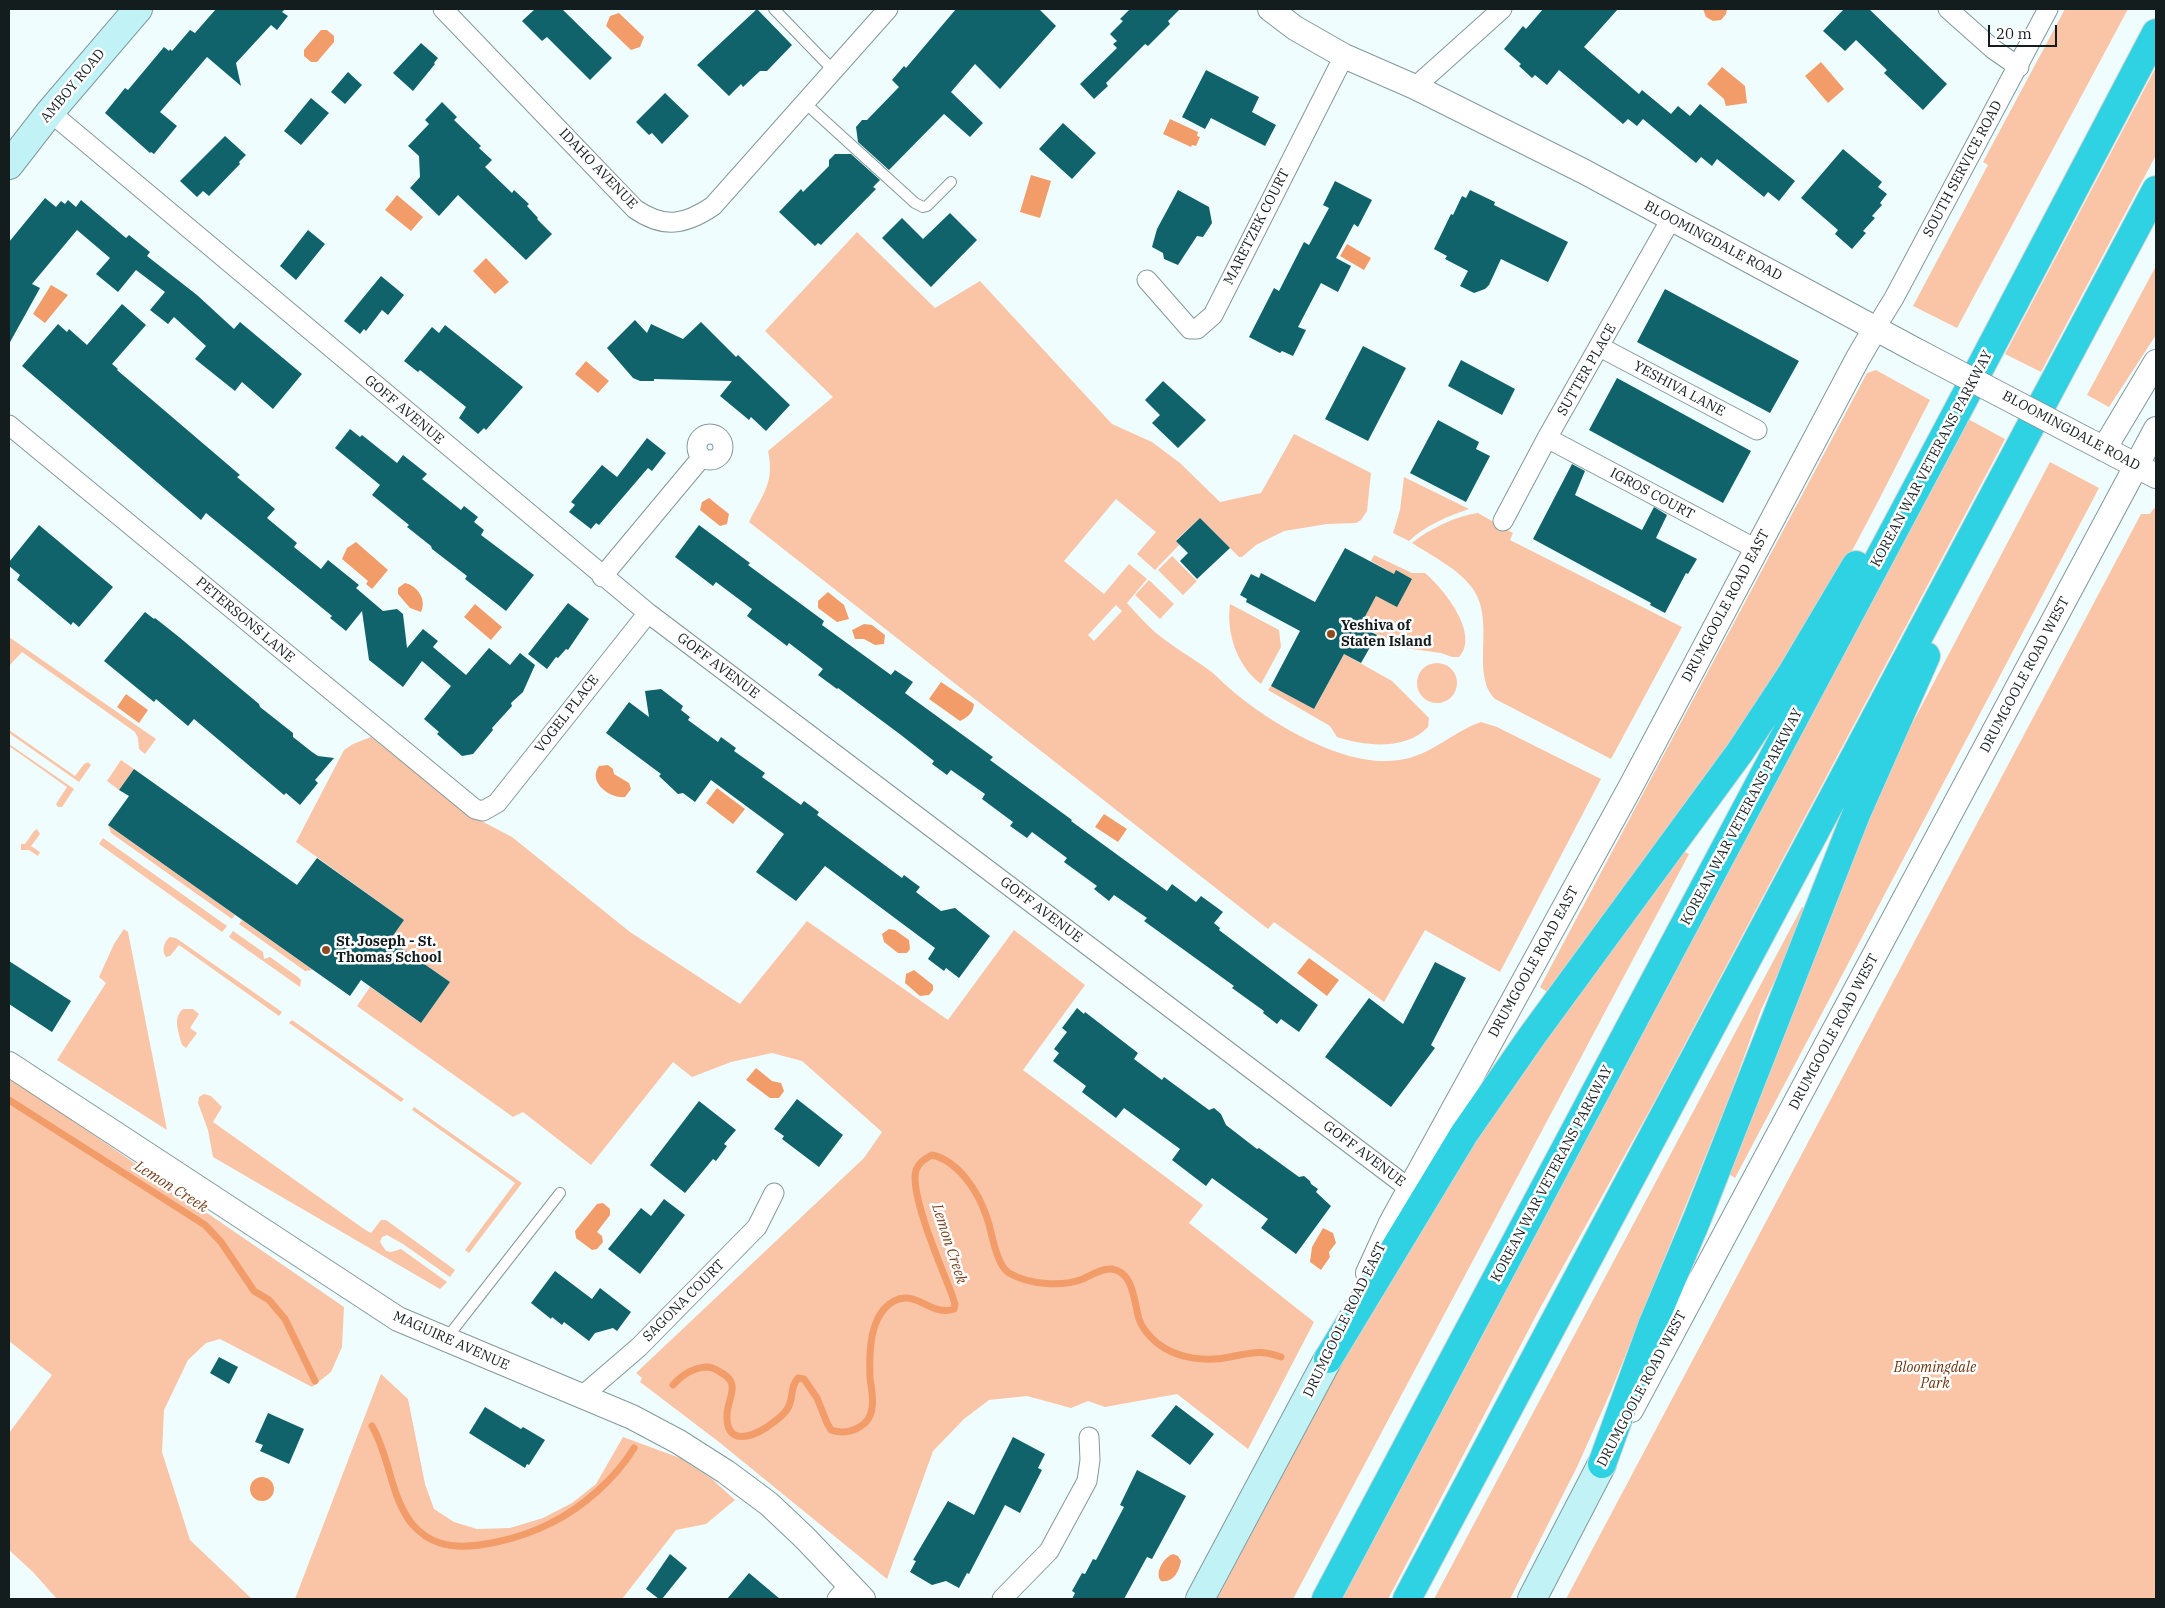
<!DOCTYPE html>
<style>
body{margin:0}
#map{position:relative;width:2165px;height:1608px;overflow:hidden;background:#effdff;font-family:"IBM Plex Serif",serif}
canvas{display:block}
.frame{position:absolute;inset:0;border:10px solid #141d1e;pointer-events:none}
.scale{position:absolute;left:1988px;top:25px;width:69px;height:22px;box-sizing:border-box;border:2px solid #141d1e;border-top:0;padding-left:6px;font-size:15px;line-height:18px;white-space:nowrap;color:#141d1e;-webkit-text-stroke:4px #fff;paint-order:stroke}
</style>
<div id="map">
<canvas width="2165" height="1608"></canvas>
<div class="frame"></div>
<div class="scale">20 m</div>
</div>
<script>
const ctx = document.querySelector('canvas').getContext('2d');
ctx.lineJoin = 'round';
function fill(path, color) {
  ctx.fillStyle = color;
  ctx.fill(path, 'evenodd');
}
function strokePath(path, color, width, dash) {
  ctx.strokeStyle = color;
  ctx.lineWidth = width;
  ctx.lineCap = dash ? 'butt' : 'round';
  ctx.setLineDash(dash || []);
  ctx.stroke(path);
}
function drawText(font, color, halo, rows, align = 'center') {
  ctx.font = font + ' "IBM Plex Serif",serif';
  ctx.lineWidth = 5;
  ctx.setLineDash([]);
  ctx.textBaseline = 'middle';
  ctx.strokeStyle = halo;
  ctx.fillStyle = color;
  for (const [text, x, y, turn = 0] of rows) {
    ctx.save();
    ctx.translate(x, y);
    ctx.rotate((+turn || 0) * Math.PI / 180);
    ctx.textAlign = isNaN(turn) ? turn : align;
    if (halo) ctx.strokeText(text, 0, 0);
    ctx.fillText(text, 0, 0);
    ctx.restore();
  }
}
fill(new Path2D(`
 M2065,9H2128L1957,328L1913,306L1988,165L1983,162Z
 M2156,67V155L2041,372L2005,354Z
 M857,232L935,308L980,281L1112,424L1152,442L1180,463L1220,502L1261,493L1294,434L1371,473L1367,511L1361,520L1356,523L1327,524L1284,531L1256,545L1242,557H1239L1200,518L1176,540L1180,544L1155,570L1137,554L1156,532L1116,499L1064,561L1104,594L1129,564L1147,579L1127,603C1136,613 1146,624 1156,633C1173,647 1191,657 1209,670C1216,675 1222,682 1229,688C1268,722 1345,769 1399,760C1431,756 1452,732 1481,722L1497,727L1601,779L1500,972L1425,930L1384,1002L1274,922L1268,929L749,522C762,495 775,483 768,451L833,397L765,331ZM1116,605L1122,611L1094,641L1088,635Z
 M2156,266V335L2109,407L2087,395Z
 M1876,370L1930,400C1897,463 1866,528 1830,590C1747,731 1645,861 1547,992L1540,987L1867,373Z
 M1966,418L2005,439L1653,1104L1539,1310L1388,1599H1337Z
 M2050,462L2099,488L1735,1178L1724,1171L1873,798Z
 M1404,477L1469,509C1448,516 1426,525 1409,541L1393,533L1400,510Z
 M2154,508L2156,509V1599H1566L2141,514H2150Z
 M1478,513L1513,533L1510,540L1682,627L1611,759L1495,699C1470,673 1496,622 1473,589C1459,569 1432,556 1412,543C1429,529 1456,516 1478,513Z
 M1374,555L1412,573H1425C1442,587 1481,634 1459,657H1452L1441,653L1405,648L1360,626L1389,571L1371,561Z
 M1172,556L1197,581L1183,595L1158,570Z
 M1149,580L1174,604L1160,619L1135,595Z
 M1230,604L1279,630L1281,647L1261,684C1237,666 1226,633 1230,604Z
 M9,637L156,739L145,754L139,749L138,738L135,732L22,652L9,666Z
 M1344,654L1392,681L1429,718L1428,727C1405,751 1365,746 1337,737L1330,726L1268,690L1271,686L1314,709Z
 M1417 683a20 20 0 1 1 40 0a20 20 0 1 1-40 0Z
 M9,730L75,776L84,764L88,762L91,765L79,782L9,733Z
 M371,737L470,815L512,837L630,932L740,1004L807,921L948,1020L1014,930L1085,985L1023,1070L1203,1205L1189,1223L1314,1322L1248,1449L1177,1394L1105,1407L1088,1401L1071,1408L1027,1396L989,1400L964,1419L933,1451L887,1579L719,1442L640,1382L642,1378L636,1373L864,1158L882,1132L802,1061L772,1053L731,1062L692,1077L673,1062L591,1165L523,1112L513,1117L357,1006L370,987L421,1023L450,982L390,940L404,920L296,842L344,750L353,744Z
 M9,744L74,789L62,807H58L56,804L67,787L9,746Z
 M121,760L134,769L119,790L107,781Z
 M108,825L235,915L232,919L111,833Z
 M37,829L40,834L31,846L40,852L38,856L29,850H21V844H25L34,831Z
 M103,838L227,926L222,932L99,844Z
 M1683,851L1689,854L1293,1599H1217L1413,1230L1464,1144Z
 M1802,907L1807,910L1761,1010L1730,1095L1611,1391L1577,1467L1510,1599H1434Z
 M242,920L313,970L305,971L239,924Z
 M124,929L128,932L167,1130L57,1060L106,983L99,977L114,944Z
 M233,931L263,952L264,959L270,957L298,977L301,980L300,987L229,937Z
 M170,937L176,938L282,1012L279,1016L179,945L170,956L166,957C161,951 164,941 170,937Z
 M183,1009H193L199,1014L190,1028L197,1033L186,1048L182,1045C179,1033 172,1018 183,1009Z
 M292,1020L404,1099L401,1102L289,1023Z
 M9,1079L66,1116L344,1307L342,1347L331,1372L312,1387L220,1339L206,1343L188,1360L164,1410L162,1452L190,1540L252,1599H57L33,1572L9,1550V1433L52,1375L9,1341Z
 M204,1094L211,1096L222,1107L213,1122L364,1229L371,1233L381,1220H386L455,1270L450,1277L403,1244L387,1235L382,1237L380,1242L386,1251L391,1252L401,1249L447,1282L440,1289L213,1157L208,1130L198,1103L199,1097Z
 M414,1107L522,1183L469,1253L465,1250L515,1183L415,1112L412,1110Z
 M381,1374L408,1399L425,1484L434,1509L454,1522L477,1529L510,1528L543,1518L572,1503L596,1484L623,1437L680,1458L712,1479L735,1500L706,1524L676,1530L622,1599H295Z`), '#fac4a6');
fill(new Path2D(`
 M1703,9H1727L1726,14L1721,20L1713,21L1706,17Z
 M619,13L644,37L640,47L631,50L606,26L610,16Z
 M321,30H327L334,36V42L317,62H311L304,56V50Z
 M1821,62L1844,89L1828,103L1805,76Z
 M1722,67L1745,86L1747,103L1726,106L1724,99L1707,84Z
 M1170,119L1198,132L1197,136L1200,137L1196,146L1192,145L1191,147L1163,134Z
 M1031,175L1051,181L1040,218L1020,212Z
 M397,195L423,217L411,231L385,210Z
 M1347,244L1371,258L1364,270L1340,256Z
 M486,258L509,282L495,294L473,271Z
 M51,285L68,295L45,323L33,314Z
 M586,361L609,381L598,393L575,374Z
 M709,498L729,514L727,524L720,526L700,510L702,502Z
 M356,542L388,570L372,589L366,584L368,581L342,559L347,548Z
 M405,583C418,586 427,600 421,612L410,608L398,594V588Z
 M828,592L844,605L849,619L837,622L818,608V601Z
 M475,604L502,627L491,640L464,617Z
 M864,624L872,625L885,635L884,644L875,645L864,639H855L852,630Z
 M941,682L974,704C973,713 968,717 960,721L929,699Z
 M126,694L148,710L139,723L117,707Z
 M608,765L613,769L614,774L629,783L631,789L625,797C610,799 587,782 599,766Z
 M717,788L745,809L733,824L706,803Z
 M1104,814L1127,829L1118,842L1095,827Z
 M889,929L895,930L909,940L910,949L907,953H898L884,942L882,934Z
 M1309,958L1339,980L1327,996L1297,973Z
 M914,970L933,985V990L929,995L920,996L905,983L906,974Z
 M756,1068L772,1081L781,1083L784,1091L779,1098H770L746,1080Z
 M603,1203L610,1209V1215L597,1232L602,1236L603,1242L597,1249L592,1250L576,1238L575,1231L597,1204Z
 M1323,1228L1333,1233L1336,1243L1329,1252L1330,1257L1321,1270L1310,1262L1312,1247Z
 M250 1489a12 12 0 1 1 24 0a12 12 0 1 1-24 0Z
 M1173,1554L1178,1556L1181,1561C1179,1572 1173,1583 1161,1581C1154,1573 1164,1557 1173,1554Z`), '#f29c69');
strokePath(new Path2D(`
 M9,1100L205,1225L221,1242L254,1291L269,1300L285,1319L315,1381
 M673,1385C681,1376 693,1368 706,1367C710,1367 716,1369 720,1372C744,1384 725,1400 727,1419C728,1445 752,1437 767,1427C775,1421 787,1414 790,1403C793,1393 791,1386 798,1378L804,1379L817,1398L827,1423L831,1430C848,1436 870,1427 872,1408C874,1398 871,1388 870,1378C869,1353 869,1315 894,1301C916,1289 931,1317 954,1309L955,1304L951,1292C942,1269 909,1193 916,1170C919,1162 925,1159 932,1155C959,1161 979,1193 987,1218C992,1232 996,1265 1009,1273C1030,1285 1062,1287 1083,1279C1091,1275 1102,1268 1112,1269C1134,1272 1134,1303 1139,1319C1142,1328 1150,1337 1157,1343C1177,1359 1206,1362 1230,1357C1251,1353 1260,1349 1281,1357
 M372,1426C390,1457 390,1496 412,1524C419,1532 430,1540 440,1543C470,1553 524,1537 551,1523C582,1508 616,1478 634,1448`), '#f29c69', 7);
fill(new Path2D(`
 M216,9H285L282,12L288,16L277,30L271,25L236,63L241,86L207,57L160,112L177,126L154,154L151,152L150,153L105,113L125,88L128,90L164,47L169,51L170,49L172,51L190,30L195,33Z
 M535,9H562L612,58L590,80L547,37L542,41L522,21Z
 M757,9L792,45L767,71H760L743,87L741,84L729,96L697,65Z
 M956,9H1039L1056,26L1000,89L975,64L951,92L983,123L970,137L944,114L889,170L858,142L856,127L862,120H867L899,87L892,80L904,66L906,68Z
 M1130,9H1180L1168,21L1170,24L1148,46L1145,44L1106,83L1108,86L1094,99L1080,84L1117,48L1113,44L1117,41L1110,34L1123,21L1120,19Z
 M1543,9H1618L1584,47L1639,94L1642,90L1671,114L1678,106L1690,116L1700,104L1795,181L1779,201L1768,192L1764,197L1717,159L1712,166L1701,157L1696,163L1643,119L1637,126L1628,119L1623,124L1559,70L1547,85L1535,75L1532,78L1519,66L1521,64L1504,49L1523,26L1526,29Z
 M1844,9H1869L1947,84L1923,110L1884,73L1887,70L1856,40L1845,51L1823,31Z
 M421,43L438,58L434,63L435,64L413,91L393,73Z
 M1206,70L1259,97L1252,112L1276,125L1265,146L1211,118L1205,129L1182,117Z
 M348,72L362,85L345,104L331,92Z
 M665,93L689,116L662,144L652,133L649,135L636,122Z
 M311,98L329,113L301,145L284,131Z
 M442,102L457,117L454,120L481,146L479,148L492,160L485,167L512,193L514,190L529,204L527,206L538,218L537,219L552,234L526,260L458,195L439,216L410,188L420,177L419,156L408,146L429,124L425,120Z
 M1063,123L1096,153L1072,179L1039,149Z
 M225,136L246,155L239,162L240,164L209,196L203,191L197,197L180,181Z
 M1843,149L1882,182L1878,187L1887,194L1880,203L1882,205L1872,216L1875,218L1863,231L1866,233L1852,249L1835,234L1838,230L1801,198Z
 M835,154H851L880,180L873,187L876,189L821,245L818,243L815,246L779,212L801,189L803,192L829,166V160Z
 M1335,181L1372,200L1358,227L1354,224L1336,258L1351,266L1338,292L1321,283L1298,327L1306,330L1293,356L1282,351L1280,353L1249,337L1274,288L1279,291L1304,242L1309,245L1329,208L1323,205Z
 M1178,190L1209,207L1212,223L1203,237L1197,236L1178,265L1164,259L1163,253L1152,247L1157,229Z
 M1470,190L1495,202L1494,205L1568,242L1548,282L1501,259L1489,285L1485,289L1474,293L1460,286L1468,271L1445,259L1447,256L1434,249L1451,214L1453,215L1462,196L1466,198Z
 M45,198L56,207L61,201L65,204L68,200L76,207L81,200L126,238L129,235L150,252L147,256L197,295L234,329L240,322L302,374L273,409L242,382L235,391L195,359L206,346L174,317L168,324L150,310L165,292L136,270L118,292L96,274L110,258L77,230L32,284L40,288L9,344V242Z
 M950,213L977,240L931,287L882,238L902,218L923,239Z
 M308,230L325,244L296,280L280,266Z
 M381,276L404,295L388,315L382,310L366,331L364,329L360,334L344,321Z
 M1665,289L1799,361L1770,413L1637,342Z
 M122,304L146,325L112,364L118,369L117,370L240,475L237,477L275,509L267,518L297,543L294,547L321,569L328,560L359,585L356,588L383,611L397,609L403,614L407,648L423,629L438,641L433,647L466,675L489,648L510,665L520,653L535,665L523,692L511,703L512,706L492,728L493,730L473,754L462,756L437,734L439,732L424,719L451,686L422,661L403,687L369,660L362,611L346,631L330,618L332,616L206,513L201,520L22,366L58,324L67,332L69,329L87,345Z
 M635,320L647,333L651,324L683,339L701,322L736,357L738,355L790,405L766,431L751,417L749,420L720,396L732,381L654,379V381H640L633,378L607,348Z
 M445,325L523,387L486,430L484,428L478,434L459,418L466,407L420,370L418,372L404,361L432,327L439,333Z
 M1363,346L1406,368L1368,441L1325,419Z
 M1461,360L1515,389L1502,415L1448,386Z
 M1617,378L1751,451L1723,503L1589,430Z
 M1163,381L1206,420L1178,448L1152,423L1160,415L1145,400Z
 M1438,420L1479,442L1476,449L1490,456L1466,502L1410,473Z
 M350,429L360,437L362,435L397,463L403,455L427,474L422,479L461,510L464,506L478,517L474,522L484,530L481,535L534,575L506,611L465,579L467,576L432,549L431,546L407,527L409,525L372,495L380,485L335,448Z
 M647,438L666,453L652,471L648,468L599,525L596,523L591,529L569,512L575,505L571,502L602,465L617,477Z
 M1572,464L1585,471L1575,495L1642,530L1654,507L1667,515L1656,538L1697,559L1688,574L1686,573L1665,613L1650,605L1651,603L1533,539Z
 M1200,518L1230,548L1197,579L1180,561L1188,553L1176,541Z
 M39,525L113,587L79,627L73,622L71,625L17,580L20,575L9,566V562Z
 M699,525L750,563L748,565L824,621L822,625L891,675L895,670L913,682L905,693L993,757L990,760L1072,820L1071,821L1167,891L1172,884L1196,902L1201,896L1223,912L1214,923L1220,928L1219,930L1318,1005L1299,1032L1281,1019L1277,1024L1263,1013L1264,1011L1232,988L1234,986L1144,921L1147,918L1114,895L1109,901L1094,889L1097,886L1064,862L1067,858L1032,832L1027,838L1010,826L1013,822L982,799L985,794L951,770L947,775L932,764L934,761L901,735L838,688L837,689L818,675L823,669L789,643L787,646L747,616L752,609L716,582L713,586L675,557Z
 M1345,548L1394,574L1396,570L1412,579L1397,607L1376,596L1360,626L1377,635L1361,663L1344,654L1314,709L1271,686L1300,631L1246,602L1247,599L1240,595L1251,574L1259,578L1261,573L1315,602Z
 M568,603L589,619L568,650L566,649L558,658L556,657L547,669L528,654Z
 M145,612L154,619L155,618L179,637L259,704L260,707L293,733V737L312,752L318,756L334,758L315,780L318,783L300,805L286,793L284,795L194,719L188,726L156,699L154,702L104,661Z
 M661,689L683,706L681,710L690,717L688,720L718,742L721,737L736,748L734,751L765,773L762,777L801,805L804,801L819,812L817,815L902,878L904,875L920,887L916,892L941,911L955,908L990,936L959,978L946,968L944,971L928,959L935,948L825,866L796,901L756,872L784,834L711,780L695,802L683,793L678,794L659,776L661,774L606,733L629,702L649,717L645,691Z
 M134,769L297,885L317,858L404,920L390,940L450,982L421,1023L361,980L350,996L108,825L129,796L119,790Z
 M9,961L71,1001L52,1032L9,1004Z
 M1435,962L1466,978L1431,1045L1435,1048L1391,1107L1325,1057L1369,998L1403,1024Z
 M1077,1008L1084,1014L1085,1012L1138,1053L1134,1059L1162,1080L1164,1077L1209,1110L1214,1108L1221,1114L1226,1125L1257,1149L1259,1148L1299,1177L1304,1176L1310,1181L1311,1184L1318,1189L1316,1192L1331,1206L1296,1254L1261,1228L1268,1219L1212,1178L1206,1186L1172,1160L1180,1149L1124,1108L1116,1118L1082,1092L1086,1086L1053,1061L1059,1053L1054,1049L1067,1032L1062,1028Z
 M797,1099L843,1135L819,1167L782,1139L784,1136L774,1129Z
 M699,1101L736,1130L724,1144L727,1146L716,1161L713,1159L685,1193L650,1165Z
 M664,1199L685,1215L640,1274L608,1249L641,1208L651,1216Z
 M555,1271L592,1299L600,1288L631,1312L617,1331L613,1328L595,1333L589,1341L564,1322L562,1325L552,1317L551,1319L531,1303Z
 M219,1357L238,1367L229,1384L210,1373Z
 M1176,1405L1214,1434L1190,1465L1151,1436Z
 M485,1407L521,1429L523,1427L545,1440L529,1465L527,1464L525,1468L469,1433Z
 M268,1413L304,1429L289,1464L260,1451L263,1445L255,1442Z
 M1013,1437L1045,1454L1038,1468L1042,1470L1020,1513L1005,1505L969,1574L967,1573L959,1588L946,1581L932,1585L910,1572L916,1561L913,1560L948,1501L974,1515Z
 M1137,1470L1186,1496L1152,1559L1147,1557L1124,1599H1072L1075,1593L1072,1591L1082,1573L1085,1574L1093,1559L1096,1560L1124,1507L1120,1505Z
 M670,1554L687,1568L662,1599H659L646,1589Z
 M749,1573L780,1599H727Z`), '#10636b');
const service = new Path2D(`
 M774,9L833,70
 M804,102L915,203L923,207L927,206L951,182
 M446,1339L560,1193`);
const minor = new Path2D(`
 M443,9L635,209C664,229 685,225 713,206L888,9
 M1948,9L1993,49L2019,67
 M1415,87L1502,9
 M50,112L648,613L1410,1189
 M1147,280L1190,329H1197L1213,315L1344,56
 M1875,329L1894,298L2048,9
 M1600,347L1757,430
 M9,425L475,809L483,811L497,803L648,613
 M697 447a13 13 0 1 1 26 0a13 13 0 1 1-26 0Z
 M1547,438L1756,549
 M1503,521L1547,438L1671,219
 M602,577L702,457
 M581,1397L639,1347L757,1227L774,1193
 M837,1599L849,1585
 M1002,1599L1049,1551L1087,1481L1090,1460L1089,1437`);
const tertiary = new Path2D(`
 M1270,9L1295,28L1344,56L1415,87L1583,171L1919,352
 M2091,442L2156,476
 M2104,449L2156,362
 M9,1064L398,1319L632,1417L679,1442L726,1472L769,1504L805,1538L863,1599
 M1368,1273L1391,1223L1631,786L1858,358L1875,329
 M1631,1410L2156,429`);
const secondary = new Path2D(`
 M9,165L50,112L138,9
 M1200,1599L1328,1359
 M1532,1599L1602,1464`);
const motorway = new Path2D(`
 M1328,1359L1464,1134L1532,1036L1740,752L1792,673L1856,565
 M1602,1464L1652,1326L1697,1219L1857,812L1926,656
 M1326,1599L1950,425L2156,33
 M1407,1599L2156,190`);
strokePath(service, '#83999b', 12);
strokePath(minor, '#83999b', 21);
strokePath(tertiary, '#83999b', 26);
strokePath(secondary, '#83999b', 30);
strokePath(motorway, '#d5d6d6', 30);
strokePath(service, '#fff', 10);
strokePath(minor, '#fff', 19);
strokePath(tertiary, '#fff', 24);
strokePath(secondary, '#c0f2f6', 28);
strokePath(motorway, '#2ed2e2', 28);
const tertiaryBridge = new Path2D(`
 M1919,352L2089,441`);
strokePath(tertiaryBridge, '#83999b', 26, []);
strokePath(tertiaryBridge, '#fff', 24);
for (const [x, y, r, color] of [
 [1331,634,5,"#8e4a1d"],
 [326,950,5,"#8e4a1d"]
]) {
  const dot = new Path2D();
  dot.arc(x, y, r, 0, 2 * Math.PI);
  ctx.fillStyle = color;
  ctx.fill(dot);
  strokePath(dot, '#fff', 2);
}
drawText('14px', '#141d1e', '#fff', [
 ["AMBOY ROAD",73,86,-50],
 ["IDAHO AVENUE",598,169,46],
 ["SOUTH SERVICE ROAD",1963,169,-62],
 ["MARETZEK COURT",1257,227,-63],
 ["BLOOMINGDALE ROAD",1713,241,28],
 ["SUTTER PLACE",1587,370,-60],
 ["YESHIVA LANE",1679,389,28],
 ["GOFF AVENUE",404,410,40],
 ["BLOOMINGDALE ROAD",2071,431,28],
 ["KOREAN WAR VETERANS PARKWAY",1932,459,-62],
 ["IGROS COURT",1652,494,28],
 ["DRUMGOOLE ROAD EAST",1726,606,-62],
 ["PETERSONS LANE",245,620,40],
 ["GOFF AVENUE",718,666,37],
 ["DRUMGOOLE ROAD WEST",2025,675,-62],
 ["VOGEL PLACE",567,714,-52],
 ["KOREAN WAR VETERANS PARKWAY",1742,817,-62],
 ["GOFF AVENUE",1041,910,37],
 ["DRUMGOOLE ROAD EAST",1534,962,-61],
 ["DRUMGOOLE ROAD WEST",1834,1032,-62],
 ["GOFF AVENUE",1364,1154,37],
 ["KOREAN WAR VETERANS PARKWAY",1552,1174,-62],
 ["SAGONA COURT",684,1301,-45],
 ["DRUMGOOLE ROAD EAST",1345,1320,-64],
 ["MAGUIRE AVENUE",451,1341,24],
 ["DRUMGOOLE ROAD WEST",1642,1389,-62]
]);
drawText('bold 14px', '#141d1e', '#fff', [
 ["Yeshiva of",1341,626],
 ["Staten Island",1341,642],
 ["St. Joseph - St.",336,942],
 ["Thomas School",336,958]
], 'left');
drawText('italic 14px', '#6c350f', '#fff', [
 ["Bloomingdale",1935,1368],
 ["Park",1935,1384]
]);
drawText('italic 15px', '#7b431f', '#fff', [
 ["Lemon Creek",171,1187,32],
 ["Lemon Creek",949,1244,72]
]);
</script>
